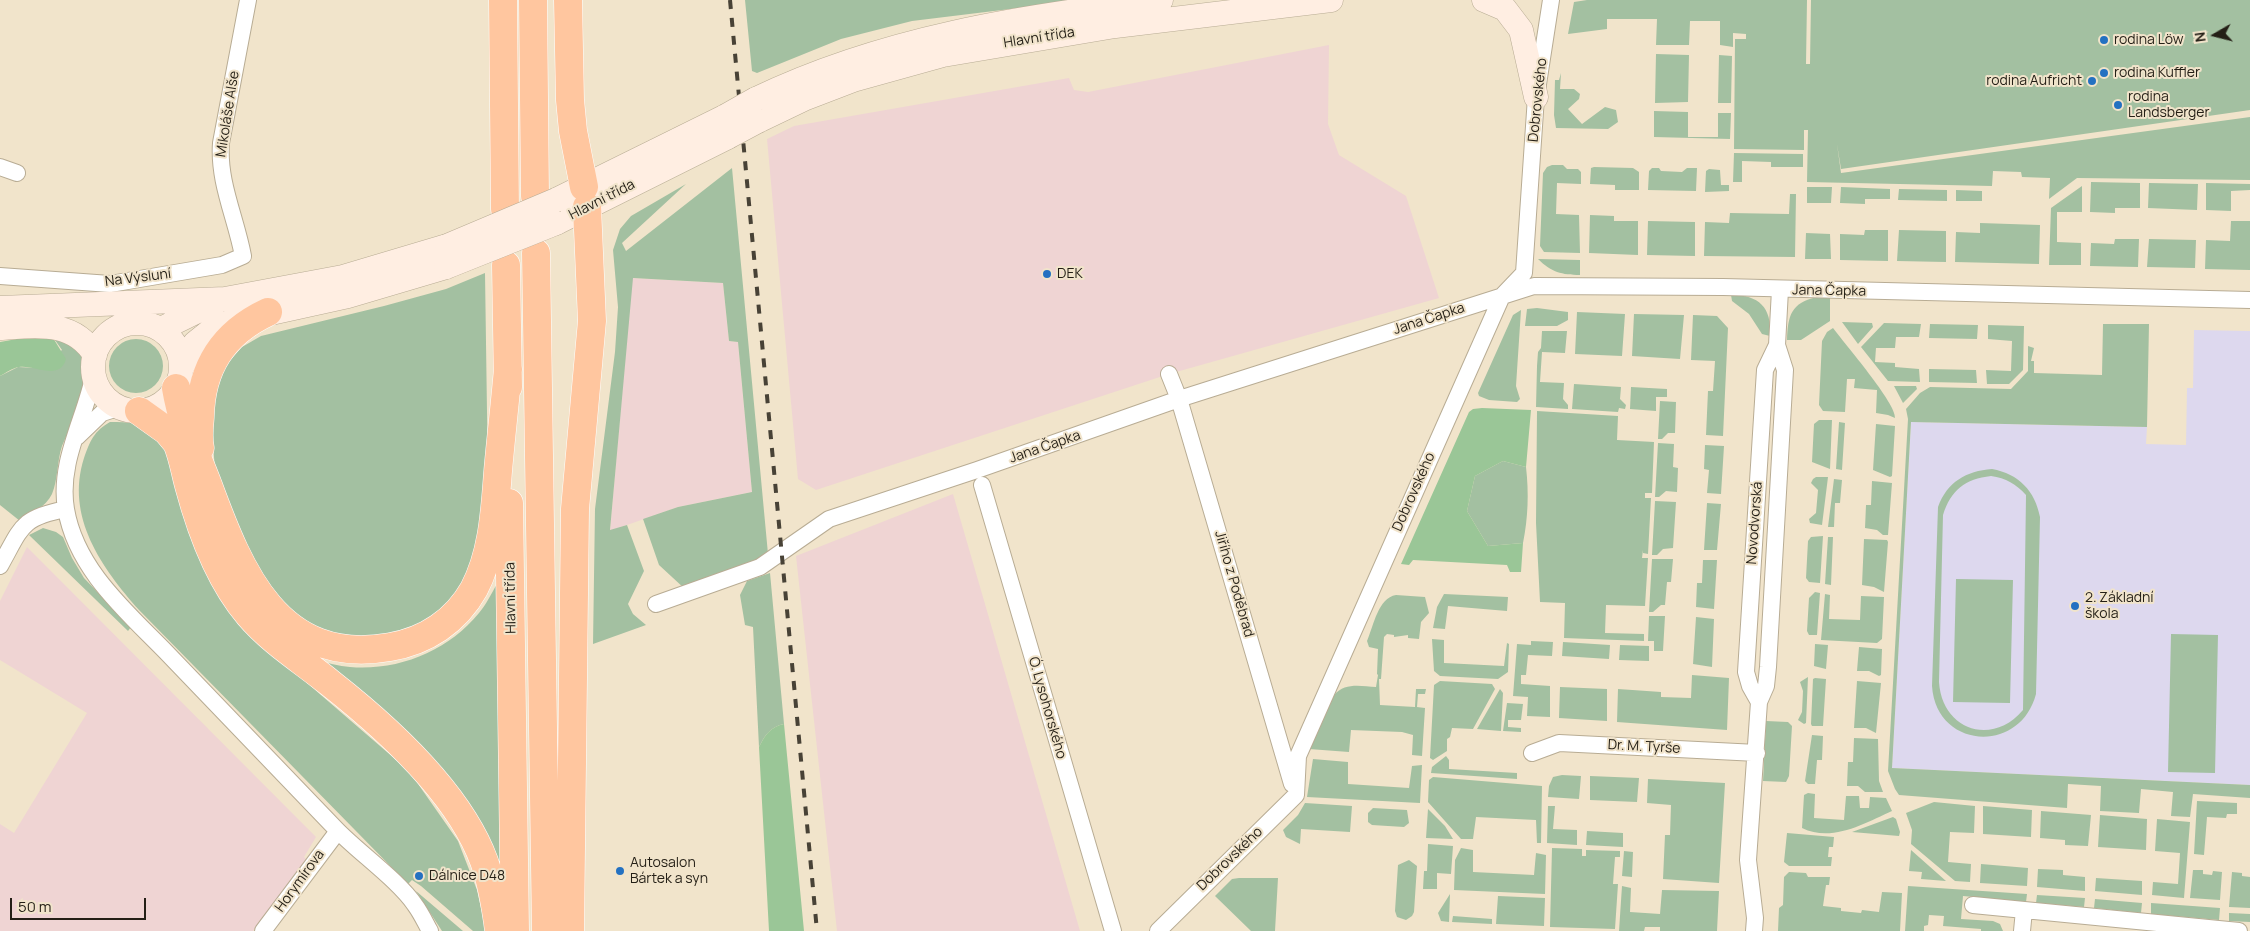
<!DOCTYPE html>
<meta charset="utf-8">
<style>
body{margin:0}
#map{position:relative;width:2250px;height:931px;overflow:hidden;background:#f1e4cb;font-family:Manrope,sans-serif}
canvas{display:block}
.north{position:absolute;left:2190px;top:10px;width:50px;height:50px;-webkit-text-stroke:4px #f1e4cb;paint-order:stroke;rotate:262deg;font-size:14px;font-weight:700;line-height:20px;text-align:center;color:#241f16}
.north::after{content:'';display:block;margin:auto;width:18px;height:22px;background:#241f16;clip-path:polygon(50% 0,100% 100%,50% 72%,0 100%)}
.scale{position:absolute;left:10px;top:898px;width:136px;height:22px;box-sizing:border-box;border:2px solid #241f16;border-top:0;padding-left:6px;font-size:15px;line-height:18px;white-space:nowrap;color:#241f16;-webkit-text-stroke:4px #f1e4cb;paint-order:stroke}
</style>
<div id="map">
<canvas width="2250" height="931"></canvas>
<div class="north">N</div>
<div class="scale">50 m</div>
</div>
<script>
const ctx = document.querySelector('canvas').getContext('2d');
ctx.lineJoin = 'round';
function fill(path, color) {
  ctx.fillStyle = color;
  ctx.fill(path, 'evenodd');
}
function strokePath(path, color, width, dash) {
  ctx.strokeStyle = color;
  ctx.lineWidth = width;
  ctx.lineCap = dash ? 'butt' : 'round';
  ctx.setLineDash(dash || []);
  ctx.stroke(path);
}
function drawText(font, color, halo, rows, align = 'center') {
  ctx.font = font + ' Manrope,sans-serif';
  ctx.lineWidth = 4;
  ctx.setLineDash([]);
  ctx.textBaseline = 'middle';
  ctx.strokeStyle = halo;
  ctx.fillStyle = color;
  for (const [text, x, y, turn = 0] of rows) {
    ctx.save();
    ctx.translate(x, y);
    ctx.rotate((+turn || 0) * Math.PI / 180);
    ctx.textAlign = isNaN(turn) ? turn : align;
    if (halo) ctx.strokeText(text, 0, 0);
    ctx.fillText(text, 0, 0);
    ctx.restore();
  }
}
fill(new Path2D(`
 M1329,45L1328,124L1339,155L1406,196L1439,298L1169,374L816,490L798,479L767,139L794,126L1069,78L1074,90L1088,92Z
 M632,278L723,283L729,341L738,342L752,492L678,507L610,531Z
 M953,494L1080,931H837L796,556Z
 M27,547L316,837L304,857L306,859L253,931H0V824L14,833L87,713L0,660V601Z`), '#efd4d3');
fill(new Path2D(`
 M2194,330L2250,331V785L1892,768L1911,422L2147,427L2146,444L2186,445L2187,388H2193Z`), '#ddd8ee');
fill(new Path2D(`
 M745,0H1084L912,21L841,39L757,73L752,71Z
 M1587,0H1807L1806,64H1810L1811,0H2250V110L1841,169L1837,144L1841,173L2250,117V180L2077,178L2049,199L2050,178L2022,177L2021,172L1993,171L1992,186L1807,182L1808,130H1804V150L1734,149L1735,39H1746V34L1733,33V47L1720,45V21H1690L1689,45H1656L1657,19H1607V29L1568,34L1574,2Z
 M1656,54L1689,55L1688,102L1655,103Z
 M1719,55L1732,56L1731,103H1718Z
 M1561,73L1560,89H1574L1580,94L1579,99L1568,109L1582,124L1605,107L1616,110L1618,122L1608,129L1556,128L1554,115L1555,80H1559Z
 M1654,111L1688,112V137H1718V113H1731L1730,139L1654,137Z
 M1734,153L1803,154V167H1771V162L1742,161V182H1733Z
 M1552,165H1563L1567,169H1578L1581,172V184L1557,183L1556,214L1579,215L1580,253L1544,252L1540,246L1543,173L1547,167Z
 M1594,167L1633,168L1639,172V190H1615V185L1590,184L1591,168Z
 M732,168L768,554L758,564L685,589L659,565L643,519L678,507L752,492L738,342L729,341L723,283L633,278L610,530L627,525L644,571L628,604L633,614L646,625L593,644L595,509L615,352L618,307L613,250L620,229L631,216L686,184L622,243L626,251Z
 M1652,168H1659L1661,171L1682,172L1687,168H1697L1696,191L1648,190L1649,171Z
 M1709,169L1720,170L1721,185H1729V191L1705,192L1706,171Z
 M2091,182L2140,183V208H2115V213L2090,212Z
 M2149,183L2198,184L2197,210L2148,208Z
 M2206,183L2250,184V190L2231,191V211L2206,210Z
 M2082,186V212H2057V242L2081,243V265H2049L2051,208Z
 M1807,187H1832L1831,203H1807Z
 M1841,187L1890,189V199H1865V204L1840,203Z
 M1899,189L1947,190V201L1898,200Z
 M1956,190L1982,191V201H1956Z
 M1790,194H1796L1795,257L1704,256L1705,222L1729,223L1730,213L1789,214Z
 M1590,215L1614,216V221H1638V255L1589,253Z
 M1648,221L1695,222V256L1647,255Z
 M2231,221H2250V270L2205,269L2206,240L2230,241Z
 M1980,223L2040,225L2039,264L1955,262L1956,232L1980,233Z
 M1865,230H1888V261L1840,260V234L1864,235Z
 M1899,230L1946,231V262L1897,261Z
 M1806,233L1830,234L1831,259H1805Z
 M2115,239H2139L2138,267L2090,266L2091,243L2114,244Z
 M2149,239L2196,240L2195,268L2147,267Z
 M1538,259L1580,260V275C1562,275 1551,272 1538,259Z
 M485,273L488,481L474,569L459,593L435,616L392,636L352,639L304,624L279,603L253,564L215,470L212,431L214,391L224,367L242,347L261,336L384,306L446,289Z
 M1731,295C1759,295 1772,307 1770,336L1762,334L1749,314L1732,301Z
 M1817,297H1830V321L1801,340H1787C1788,315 1791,303 1817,297Z
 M1537,308L1568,312V320L1557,326H1525L1527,309Z
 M1521,310L1516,386L1520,399L1517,402L1489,400L1479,396L1478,393L1513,315Z
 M1577,312L1625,314L1622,356L1575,354Z
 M1634,314L1684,315L1680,359L1632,356Z
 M1693,315L1717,316L1728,328L1723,436L1706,435L1708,391H1713L1715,361L1691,360Z
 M1842,322L1872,323L1873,327L1858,344Z
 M1884,323L1921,324L1919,337H1896L1895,348H1876L1875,362L1895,363V367L1919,369L1920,382L1888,381L1861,347Z
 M1930,324L1978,325L1977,339L1929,338Z
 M2103,324H2149L2147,427L1911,422L1892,768L2250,785V798L2193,794L2190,817L2171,816L2173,792L2141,789L2139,813L2100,811L2101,786L2068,784L2067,808L1899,795L1895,789L1888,771L1908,419L1906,409L1920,393L1930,387L2011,389L2028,371V346L2034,348L2031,361H2034V373L2102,375Z
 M1988,325L2024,326L2023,370L2009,384H1987L1986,370L2011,371L2012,341L1988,339Z
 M1833,328C1844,343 1897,404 1895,418L1888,415L1876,413L1877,390L1854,388L1855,379H1847L1845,412L1823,411L1819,405L1822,341L1827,332Z
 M1542,331H1567L1565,353L1542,352L1540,382L1564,383L1563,399L1568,405V409L1536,407L1537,366L1538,352L1541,348Z
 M50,333C84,338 91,370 83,401C78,416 68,431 62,446C57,461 58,480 52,494C46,507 30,514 20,521L0,505V376L18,367L37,368L62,350Z
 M109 366a27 27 0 1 1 54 0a27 27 0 1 1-54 0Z
 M1929,369L1976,370L1977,383L1929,382Z
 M1574,384L1621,387L1620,399L1626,405L1625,409L1619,408L1618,412L1572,409Z
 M1894,386H1916L1917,389L1903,403Z
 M1631,387L1667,389V397H1656V411L1630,409Z
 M1660,401L1676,402L1675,433H1668L1662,439H1658Z
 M1537,411L1618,416L1617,440L1654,442L1652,493H1645V498H1651L1648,554L1643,553V550L1642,558H1648L1645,606L1606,605L1605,633L1644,634V641L1564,638L1565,603L1540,602L1536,523Z
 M1819,420H1832L1830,469L1812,462L1814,424Z
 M110,422C129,422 142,423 158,432L270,651L409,771L458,841L477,890L486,931H473L421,886L412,880L408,884L139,610C102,568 65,517 84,458C90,441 94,431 110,422Z
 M1839,422L1845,423L1842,470L1836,469Z
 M1876,424L1895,426L1892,476L1890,477L1873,470Z
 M1658,443L1674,444L1673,467L1678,468L1677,492L1666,491L1659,497H1655Z
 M1705,445L1724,446L1721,494L1707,493L1709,470L1704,469Z
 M1503,461L1526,467C1529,493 1528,518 1523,543L1488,546L1467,511L1475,476Z
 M1992,469C2019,474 2035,491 2040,517L2036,694C2020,755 1936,749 1932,686L1938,507C1947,482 1966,471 1992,469ZM1991,476C2006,478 2016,484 2026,495L2023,710C1992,747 1942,730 1939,682L1943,515C1951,490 1965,479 1991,476Z
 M1816,477H1828L1822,525L1810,523L1809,519L1816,513L1818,490L1811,483L1813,479Z
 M1834,479L1842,480L1840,503H1835L1834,527H1828Z
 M1872,481L1892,483L1888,535H1883L1877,530L1865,528L1866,505H1871Z
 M1655,501L1676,502L1673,548L1663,549L1657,555H1652Z
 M1707,503L1721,504L1717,550H1704Z
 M43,528L56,532L63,537L72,558L84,578L131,627L128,631L29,535Z
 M1823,536L1820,583L1809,582L1806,578L1808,541L1811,537Z
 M1828,537H1833L1831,585L1825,584Z
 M1864,539L1887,540L1888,542L1884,592L1874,587L1862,585Z
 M1652,559H1673L1671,582H1667L1665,605H1661L1653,612H1649Z
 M1703,560H1717L1714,609L1696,607L1697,583H1702Z
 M770,573L784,724C770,727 765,735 759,747L753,627L745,625L740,595L747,581Z
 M1956,579L2013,580L2010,703L1953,702Z
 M497,584L500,867L478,819L316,660C327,663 339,666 350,667C399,671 448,651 479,613C486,605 491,594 497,584Z
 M1815,592L1820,593L1817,635H1809L1807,631L1809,598Z
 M1444,594L1508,597L1507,611L1448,606L1445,629L1433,628L1437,607Z
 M1825,594L1830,595L1829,619L1860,620L1861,596L1884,597L1882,639L1877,643L1821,640Z
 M1396,595L1425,597L1429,613L1421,622L1419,639L1408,638V635L1394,637V635L1387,634L1384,637L1381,679H1379L1380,705L1415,707L1416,689H1426L1425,694H1418L1417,707L1425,708L1422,756L1412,755L1413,735L1402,732L1351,730L1349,752L1309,749L1334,695C1345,682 1361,686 1376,687L1378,675L1377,674L1378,649L1369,647L1367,641C1374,625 1378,598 1396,595Z
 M1649,616H1665L1663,651H1654V641H1648Z
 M1696,617L1714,619L1712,667L1693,664Z
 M2171,634L2218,635L2215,773L2168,772Z
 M1432,639L1444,640V663L1504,666L1507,643L1509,644L1508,672L1498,679L1440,676L1434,671Z
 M1531,641L1553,642L1552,656L1528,655L1526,675H1521V684L1550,686V717L1527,716L1528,697L1513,696L1517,644L1531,645Z
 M1563,642L1610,645L1609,659L1562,656Z
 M1815,644L1828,645L1826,669L1814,666Z
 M1620,645L1649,646V661L1619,660Z
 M1859,647L1882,649L1881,675L1879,676L1869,671H1857Z
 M1692,675L1729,678L1727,730L1617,722L1618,689L1661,692V697L1691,698Z
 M1808,677L1806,723L1804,724L1798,720L1802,712L1803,691L1800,682Z
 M1815,678L1826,679L1823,726H1812L1811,724L1813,679Z
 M1440,681L1492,684L1495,689L1473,729L1452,728L1450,737L1447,739V751L1433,760L1430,758L1434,685Z
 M1857,681L1881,683L1876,733L1866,728H1854Z
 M1560,687L1607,689V721L1559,718Z
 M1500,689L1503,693L1501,731L1477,729Z
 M1507,703L1523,704L1521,720H1508V727L1521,728V732L1503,731Z
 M1766,721L1788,722L1792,726L1789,776L1786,782L1763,781Z
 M1812,735L1823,736L1822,760H1817L1815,784H1808L1805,781Z
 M1854,738L1878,739L1879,781L1883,792H1865L1858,786H1847L1848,762H1853Z
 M1446,756L1449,760V769L1517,773V779L1431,773L1432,767Z
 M1313,759L1348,762V784L1409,788L1412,766L1422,765L1420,803L1307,797Z
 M1562,775L1581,776L1579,799L1548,797L1549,786L1553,777Z
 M1590,776L1639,778L1637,802L1590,800Z
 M1433,777L1542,786L1541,843H1537L1536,820L1476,817L1473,839H1461L1428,802L1429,780Z
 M1648,779L1725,783L1719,883L1663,879L1665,835H1670L1671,805L1647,803Z
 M1808,793L1815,794L1814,818L1844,820L1846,796H1859L1860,808H1869L1870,797L1886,798L1892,811C1865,823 1832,843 1802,828L1804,795Z
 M2197,801L2237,803V814H2227L2226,818L2207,817L2204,855L2194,854Z
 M1934,802L1975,806L1974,833L1950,832L1948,862L1971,864L1970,882L1955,881L1911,844L1912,830L1906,813Z
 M1305,803L1352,806L1350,832L1301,829L1300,844L1286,837L1283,830L1298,815Z
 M1548,806H1555L1553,829L1577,830V845L1547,843Z
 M1983,806L2032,810L2031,837L1983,834Z
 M1373,808L1407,810L1409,823L1404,827L1372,825L1368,822V813Z
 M1428,809L1445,826L1453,839L1426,838Z
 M2041,811L2091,815L2088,846L2065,845V840L2040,838Z
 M2100,815L2147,819L2146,850L2098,847Z
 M1893,817L1896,819L1900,832L1899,836L1852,832Z
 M2157,819L2190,822L2184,898L2152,895L2153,882L2178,884L2180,853L2155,851Z
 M1587,831L1623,833V847L1586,845Z
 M1787,833L1834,837L1833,847H1829L1828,857H1832L1831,866H1789L1784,862Z
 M1428,844L1453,846L1451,874L1437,873V889H1423L1424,871H1427Z
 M1461,848L1473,850V872L1534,875L1536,853L1546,855L1545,894L1454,890L1455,860Z
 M1552,848L1582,849V856H1586V850L1620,851V857H1615L1613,884H1618L1615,929L1550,927Z
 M1911,850L1946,881L1921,879L1922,872L1909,871Z
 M1624,851L1633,852L1632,877L1622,876Z
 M1409,860L1417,866L1414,912L1412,916L1406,920L1397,917L1395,911L1398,865Z
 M1981,864L2028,868L2027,886L1980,883Z
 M2038,869L2063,870V875L2085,877V891L2037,887Z
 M2193,870H2203V874L2212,875L2213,871L2222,872L2220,900L2190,898Z
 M1789,872L1806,873L1808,877H1830L1829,885H1826L1823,906L1841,908V911L1861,913L1862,910L1879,912L1882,892L1902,893L1900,931H1778L1779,908L1783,905L1784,877Z
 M2232,872L2242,873V876L2250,877V908L2229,907Z
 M1239,878H1278L1275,931H1251L1215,896L1232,879Z
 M2096,878L2142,881V895L2095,891Z
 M1622,886L1631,888L1630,912L1660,914L1662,890L1719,891L1717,931H1660V927H1645L1644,931H1619Z
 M1908,886L2027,894L2026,902L1963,896L1961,919L1993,921L2000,924L2003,931H1981V929L1943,926L1944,916L1929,915L1928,925L1924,926V931H1905Z
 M416,891L463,931H442Z
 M1450,894L1449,922L1441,921L1438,913Z
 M2037,895L2085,898L2084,907L2036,903Z
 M1498,896L1545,898L1544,926L1496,924Z
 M2095,899L2142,903L2141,913L2094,908Z
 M2151,903L2220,908L2219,920L2151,914Z
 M2229,913L2250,914V922L2229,921Z
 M1453,916L1492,919V924L1452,922Z`), '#a3c0a1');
fill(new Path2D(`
 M50,333L66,359C60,382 33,364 19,367C12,368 6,373 0,376V342Z
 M1482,408L1531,410L1526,467L1503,461L1475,476L1467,511L1488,546L1523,543L1521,572H1510L1507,565L1413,560L1409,565L1401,564L1469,412L1473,409Z
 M784,724L804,931H769L759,747C765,735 770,727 784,724Z`), '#9ac697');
const street = new Path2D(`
 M0,167L17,173
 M0,276L110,284L222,265L243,256C236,218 218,182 221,143L248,0
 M94,374C85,419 58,462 66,509C76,569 126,611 166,652C222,711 279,770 336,829C358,852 398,880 415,905C421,913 425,922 430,931
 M1169,374L1179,399L1292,784
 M77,437L102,413L121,407
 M982,485L1113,931
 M0,566C22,527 20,518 66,509
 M656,604L760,567L829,519L977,470L1179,399L1534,286L1723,287L2250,300
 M1759,702L1750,686L1746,672L1765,370L1777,345
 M1532,753L1559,743L1757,753
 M1973,905L2239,931
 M263,931L338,831
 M1158,931L1296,795L1298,756L1502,296L1524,273L1536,97L1551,0
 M1754,931L1755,918L1748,860L1759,702L1766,686L1768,667L1785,370L1777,345L1780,290
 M2022,931L2024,910`);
const secondary = new Path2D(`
 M1484,0L1505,9L1521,30L1536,97
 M756,99C883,38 1022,16 1161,0
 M758,121L806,98L853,80L943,55L1115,26L1331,0
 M556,200L726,116
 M556,223L728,137
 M0,308L225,299L343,277L447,246
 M93 367a44 44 0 1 1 88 0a44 44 0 1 1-88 0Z
 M0,328C36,326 73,319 95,355
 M161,329L216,302
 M181,369L195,343L210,331L230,322L348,296L446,267`);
const highway = new Path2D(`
 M503,0L505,209
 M533,0L535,196
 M568,0L570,100L573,131L584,187
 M536,253L546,931
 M506,265L508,387
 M176,388C182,424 195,451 208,485C240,572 278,667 390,647C426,641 456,621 474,589C493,553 495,510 498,471C501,437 505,403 508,369
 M139,411L167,431L177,443C183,457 185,472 189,486C201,531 219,580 249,615C272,642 303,661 330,683C386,727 459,793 484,861C492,883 496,908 499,931
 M200,448C198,438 199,427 200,417C201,368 223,333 268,312
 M509,503L515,931
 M570,931L575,509L592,321L587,207`);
strokePath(street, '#b8ac94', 18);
strokePath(secondary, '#b8ac94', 25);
strokePath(highway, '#fff', 29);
strokePath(street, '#fff', 16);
strokePath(secondary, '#ffeee2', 24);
strokePath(highway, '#ffc69f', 28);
strokePath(new Path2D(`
 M730,0L817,931`), '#484236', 4, [9, 9]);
const secondaryBridge = new Path2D(`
 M726,116L756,99
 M728,137L758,121
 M447,246L556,200
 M446,267L556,223`);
strokePath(secondaryBridge, '#b8ac94', 25, []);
strokePath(secondaryBridge, '#ffeee2', 24);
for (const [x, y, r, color] of [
 [2104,40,5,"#2471c1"],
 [2104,73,5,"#2471c1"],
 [2092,81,5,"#2471c1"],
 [2118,105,5,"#2471c1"],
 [1047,274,5,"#2471c1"],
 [2075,606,5,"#2471c1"],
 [620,871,5,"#2471c1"],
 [419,876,5,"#2471c1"]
]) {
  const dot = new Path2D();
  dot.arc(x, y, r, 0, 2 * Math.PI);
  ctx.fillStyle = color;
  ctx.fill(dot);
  strokePath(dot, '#f1e4cb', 2);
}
drawText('14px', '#241f16', '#f1e4cb', [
 ["Hlavní třída",1039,38,-9],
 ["Dobrovského",1538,100,-84],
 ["Mikoláše Alše",228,114,-81],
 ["Hlavní třída",602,200,-27],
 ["Na Výsluní",138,278,-7],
 ["Jana Čapka",1829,291,1],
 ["Jana Čapka",1429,319,-18],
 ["Jana Čapka",1045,447,-19],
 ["Dobrovského",1414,492,-66],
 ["Novodvorská",1755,523,-86],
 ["Jiřího z Poděbrad",1234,584,74],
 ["Hlavní třída",511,598,-91],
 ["Ó. Lysohorského",1047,708,74],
 ["Dr. M. Tyrše",1644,747,3],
 ["Dobrovského",1230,859,-44],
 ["Horymírova",300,881,-54]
]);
drawText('14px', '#241f16', '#f1e4cb', [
 ["rodina Löw",2114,40],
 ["rodina Kuffler",2114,73],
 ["rodina Aufricht",2082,81,"right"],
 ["rodina",2128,97],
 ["Landsberger",2128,113],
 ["DEK",1057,274],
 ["2. Základní",2085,598],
 ["škola",2085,614],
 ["Autosalon",630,863],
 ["Bártek a syn",630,879],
 ["Dálnice D48",429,876]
], 'left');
</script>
